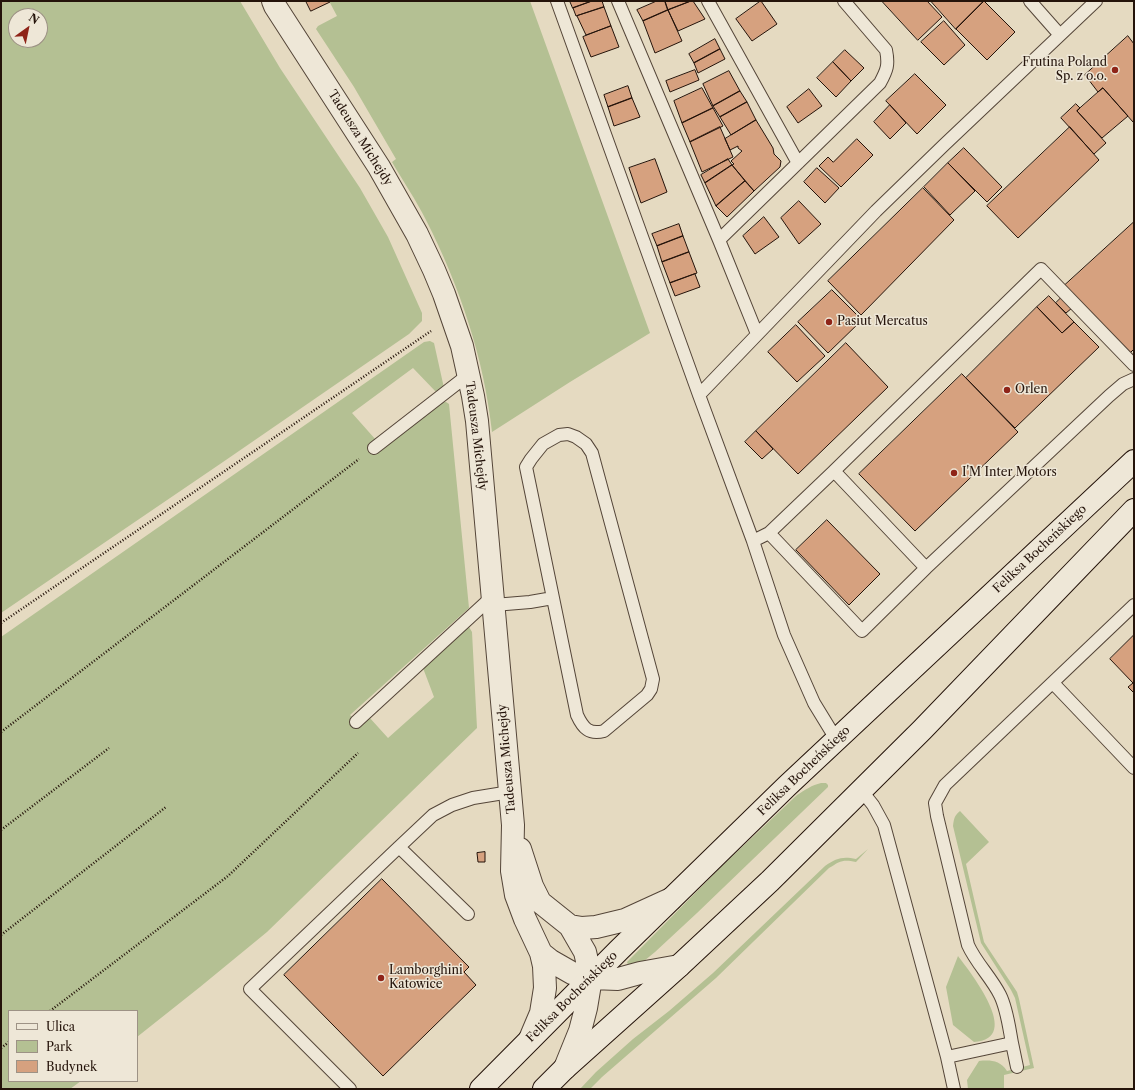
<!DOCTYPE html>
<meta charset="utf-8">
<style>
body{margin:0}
#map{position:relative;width:1135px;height:1090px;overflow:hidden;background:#e5dac1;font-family:"Libre Caslon Text",serif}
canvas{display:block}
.frame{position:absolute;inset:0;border:2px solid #24130a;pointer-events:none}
.legend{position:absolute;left:8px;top:1010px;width:130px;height:72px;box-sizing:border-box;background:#eee7d7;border:1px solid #9d9285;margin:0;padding:5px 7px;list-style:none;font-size:12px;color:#24130a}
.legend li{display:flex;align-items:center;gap:8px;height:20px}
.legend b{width:20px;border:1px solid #9d9285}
.north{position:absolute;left:8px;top:8px;width:40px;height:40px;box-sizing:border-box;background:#eee7d7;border:1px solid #9d9285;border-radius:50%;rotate:33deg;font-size:11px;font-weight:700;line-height:16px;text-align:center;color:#24130a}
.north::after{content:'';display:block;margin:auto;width:14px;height:18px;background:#8f2418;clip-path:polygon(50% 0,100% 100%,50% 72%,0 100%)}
</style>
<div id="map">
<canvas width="1135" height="1090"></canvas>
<div class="frame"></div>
<ul class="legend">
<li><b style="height:5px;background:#eee7d7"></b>Ulica</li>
<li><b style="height:11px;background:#b4c093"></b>Park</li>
<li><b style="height:11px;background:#d6a17f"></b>Budynek</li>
</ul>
<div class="north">N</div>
</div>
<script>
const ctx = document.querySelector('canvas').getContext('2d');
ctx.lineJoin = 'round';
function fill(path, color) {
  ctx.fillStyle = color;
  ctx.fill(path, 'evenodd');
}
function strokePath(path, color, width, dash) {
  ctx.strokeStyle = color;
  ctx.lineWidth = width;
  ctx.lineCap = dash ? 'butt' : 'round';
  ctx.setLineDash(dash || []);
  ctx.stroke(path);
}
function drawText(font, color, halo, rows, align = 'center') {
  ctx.font = font + ' "Libre Caslon Text",serif';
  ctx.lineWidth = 3;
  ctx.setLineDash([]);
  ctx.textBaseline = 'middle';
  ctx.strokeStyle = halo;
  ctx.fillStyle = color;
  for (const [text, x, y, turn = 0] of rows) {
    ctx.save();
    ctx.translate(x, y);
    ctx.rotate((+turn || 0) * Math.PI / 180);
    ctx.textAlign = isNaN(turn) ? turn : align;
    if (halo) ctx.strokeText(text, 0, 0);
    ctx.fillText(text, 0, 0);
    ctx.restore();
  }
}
fill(new Path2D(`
 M1,1H240L280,68L360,188L388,237L422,313V321L409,334L223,462L1,613ZM16,16H40V40H16Z
 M329,1H530L650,333L570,382L492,432C484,358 460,287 426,220C416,200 403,181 392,162L396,159L354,87L316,29L318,26L337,16Z
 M430,341L434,343L444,388L437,393L413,368L352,413L376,440L371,444L378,453L443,402H446L449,404L469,608L350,715L360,725L369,717L388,738L434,697L423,668L463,628L469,627L472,632L477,728L267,932L200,987L137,1037V1011H9V1081H81L70,1089H1V637L424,342Z
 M821,783H826L828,785V787L697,913L655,952L644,961L633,966L628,965L627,962L721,867L797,795C805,790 812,785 821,783Z
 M960,811L989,842L966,864L984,942L1017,992L1019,999L1034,1068L1004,1075V1089H968L967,1080L979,1061C990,1060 1000,1060 1007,1071L1030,1065L1015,998L1011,990L981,943L953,826C954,819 954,816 960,811Z
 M868,849L856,862C843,859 840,861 829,868L716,978L602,1077L590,1089H580L596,1072L633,1039L669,1011L713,973L825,866C836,858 843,856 856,859Z
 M958,956C970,972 1024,1039 974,1042L953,1025L946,987Z`), '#b4c093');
const building = new Path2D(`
 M306,1H329L330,2L311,11Z
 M570,1H592L573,8Z
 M592,1H602L604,7L576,16L573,8Z
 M657,1H665L668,10L643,21L637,10Z
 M665,1H691L668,10Z
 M691,1H693L705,19L678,31L668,10Z
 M761,1L777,24L752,41L736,19Z
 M882,1H927L942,17L918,40Z
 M931,1H984L956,29Z
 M984,1L1015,32L987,60L956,29Z
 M604,7L611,26L586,35L577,16Z
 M668,10L682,41L655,53L643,21Z
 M944,21L965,45L944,65L921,42Z
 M611,26L619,47L591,57L583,37Z
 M1128,36L1134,44V121L1133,122L1103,88L1098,92L1085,75Z
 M715,39L720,49L694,63L689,54Z
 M720,49L725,59L698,73L694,63Z
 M845,50L864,68L851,81L833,62Z
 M833,62L851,81L836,97L817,78Z
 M695,70L699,80L670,92L666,81Z
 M729,71L740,91L713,106L703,84Z
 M915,74L946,105L917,134L886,101Z
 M628,86L632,98L608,107L604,95Z
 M702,88L713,108L682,123L674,101Z
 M1103,88L1128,116L1102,138L1077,111Z
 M809,89L822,106L798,123L787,107Z
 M740,91L747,102L720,117L713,106Z
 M632,98L640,117L614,126L608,107Z
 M747,102L756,120L731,135L720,117Z
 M1076,104L1080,108L1077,111L1106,143L1094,154L1061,118Z
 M890,105L906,123L890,139L874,122Z
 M713,108L723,126L690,142L682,123Z
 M756,120L773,148L774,154L781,161L780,167L754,191L732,165L734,164L731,161L742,151L738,148V146L730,150L725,139Z
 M720,127L733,157L702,172L690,142Z
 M1070,127L1099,160L1018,238L987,206Z
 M857,139L873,155L841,187L819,166L828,157L833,162Z
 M964,148L1002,187L987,202L948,163Z
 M655,159L667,192L641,203L629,168Z
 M728,159L732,165L705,183L701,175Z
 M948,163L975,191L950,215L924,187Z
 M732,165L745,181L716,206L705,183Z
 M817,168L839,188L825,203L804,182Z
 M745,181L754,191L727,217L716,206Z
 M923,188L954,220L861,315L828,281Z
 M799,201L821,224L799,244L781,218Z
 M764,217L779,237L755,254L743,236Z
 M1134,222V349L1128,355L1064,286Z
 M679,224L683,236L657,246L652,234Z
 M683,236L689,252L662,262L657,246Z
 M689,252L697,273L670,283L662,262Z
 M695,274L700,287L675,296L670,283Z
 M832,290L862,320L828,353L798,322Z
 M1049,296L1074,322L1062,333L1037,307Z
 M1062,297L1072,308L1066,313L1056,303Z
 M1037,307L1062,333L1074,322L1099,347L1015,428L966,378Z
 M796,325L825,356L797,382L768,352Z
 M846,343L888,387L798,474L756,431Z
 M962,374L1018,432L915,531L859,474Z
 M756,431L773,449L762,459L745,442Z
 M827,520L880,574L849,605L796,550Z
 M1134,635V693L1128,687L1133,683L1110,659Z
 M485,852V862H478L477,853Z
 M382,879L469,967L464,972L476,985L383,1076L284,975Z`);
fill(building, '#d6a17f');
strokePath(building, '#24130a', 1);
const service = new Path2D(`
 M557,1L699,395L753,541
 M618,1L719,240L757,334
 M708,1L798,163
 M1030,1L1060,35
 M719,240L880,83C887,70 889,65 886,50L844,1
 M699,395L876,211L944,145L1096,1
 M374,448L468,375
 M834,471L1041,269L1134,365
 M769,533L862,631L926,568
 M494,605L530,602L553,598L577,715C583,728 589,735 604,731L647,695L651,689L653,679L592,453L586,444L576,437L568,434L559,435L543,444L531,459L526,467L553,598
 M1053,683L1134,768
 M356,722L493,596
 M836,739L814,703L784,635L753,541L769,533L834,471L926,568L1109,396L1123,384L1134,379
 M861,790L873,805L884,825L947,1057L954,1089
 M468,914L399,847L433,815L452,805L473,798L510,792
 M1012,1043L1017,1067
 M947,1057L1012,1043C1009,1027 1007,1009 1000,995C991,977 976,963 968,945L937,816L935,803L945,785L1134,605
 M350,1089L250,989L399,847`);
const minor = new Path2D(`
 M273,1L275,6L379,167L417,234L434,270L444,294L462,346L473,396L477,421L513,825L512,871L516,895L525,919L541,953L544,966L545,988L541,1013L530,1039
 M520,849L532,886L540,902L570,926L582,928L596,927L625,920L671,899
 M541,953L551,961L572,973L591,978L618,979L640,973L679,966
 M565,1068L580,1031L586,1008L591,978L585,952L570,926`);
const secondary = new Path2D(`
 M481,1089L619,950L787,786L1134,461
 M544,1089L565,1068L679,966L770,881L922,730L1134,510`);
strokePath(service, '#544538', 14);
strokePath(minor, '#544538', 24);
strokePath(secondary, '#24130a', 24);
strokePath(new Path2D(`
 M1,623L431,331
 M1,732L359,459
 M1,830L109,748
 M1,935L166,807
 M50,1011L228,876L358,753
 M1,1048L9,1042`), '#24130a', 2.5, [1, 2]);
strokePath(service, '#eee7d7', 12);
strokePath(minor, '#eee7d7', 22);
strokePath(secondary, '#eee7d7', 22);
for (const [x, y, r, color] of [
 [1115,70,4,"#8f2418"],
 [829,322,4,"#8f2418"],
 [1007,390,4,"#8f2418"],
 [954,473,4,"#8f2418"],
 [381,978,4,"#8f2418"]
]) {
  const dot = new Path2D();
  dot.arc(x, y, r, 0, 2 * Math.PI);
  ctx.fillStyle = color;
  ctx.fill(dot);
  strokePath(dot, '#eee7d7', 1.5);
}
drawText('12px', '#24130a', '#eee7d7', [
 ["Frutina Poland",1107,63,"right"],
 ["Sp. z o.o.",1107,77,"right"],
 ["Pasiut Mercatus",837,322],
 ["Orlen",1015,390],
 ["I'M Inter Motors",962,473],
 ["Lamborghini",389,971],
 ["Katowice",389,985]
], 'left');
drawText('12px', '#24130a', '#eee7d7', [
 ["Tadeusza Michejdy",360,138,58],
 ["Tadeusza Michejdy",476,436,83],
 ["Feliksa Bocheńskiego",1040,549,-43],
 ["Tadeusza Michejdy",507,759,-95],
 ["Feliksa Bocheńskiego",804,771,-44],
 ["Feliksa Bocheńskiego",572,997,-45]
]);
</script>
